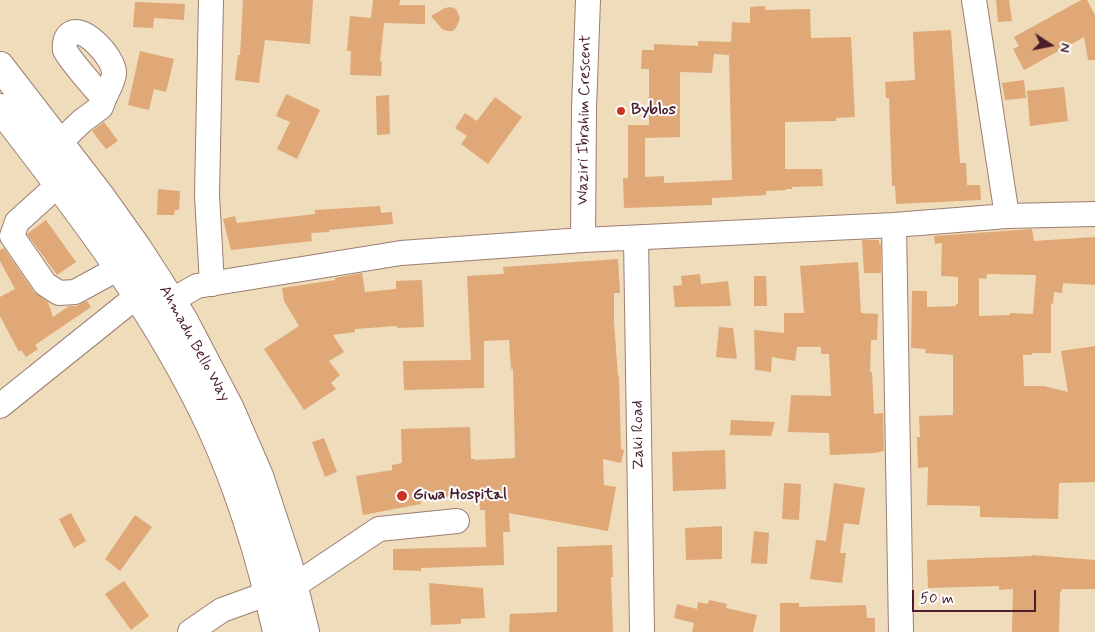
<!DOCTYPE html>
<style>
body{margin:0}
#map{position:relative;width:1095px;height:632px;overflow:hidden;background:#efdcbb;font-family:Mynerve,sans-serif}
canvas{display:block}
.north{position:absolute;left:1025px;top:20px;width:50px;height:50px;-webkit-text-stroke:4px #fff;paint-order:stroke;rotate:101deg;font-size:14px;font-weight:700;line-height:20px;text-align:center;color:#4a1f2b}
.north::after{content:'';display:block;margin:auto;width:18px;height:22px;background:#4a1f2b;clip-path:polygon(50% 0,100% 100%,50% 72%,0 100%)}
.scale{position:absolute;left:912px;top:590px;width:124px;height:22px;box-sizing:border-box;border:2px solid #4a1f2b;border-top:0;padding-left:6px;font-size:15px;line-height:18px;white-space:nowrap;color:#4a1f2b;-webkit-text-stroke:4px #fff;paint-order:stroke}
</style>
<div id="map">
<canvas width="1095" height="632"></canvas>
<div class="north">N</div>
<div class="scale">50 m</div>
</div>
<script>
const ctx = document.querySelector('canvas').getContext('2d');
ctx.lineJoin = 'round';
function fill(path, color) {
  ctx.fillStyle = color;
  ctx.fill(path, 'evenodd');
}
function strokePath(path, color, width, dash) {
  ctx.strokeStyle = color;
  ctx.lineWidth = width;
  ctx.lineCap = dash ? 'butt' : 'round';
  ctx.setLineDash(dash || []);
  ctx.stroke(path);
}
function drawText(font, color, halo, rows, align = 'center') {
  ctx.font = font + ' Mynerve,sans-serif';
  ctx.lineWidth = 4;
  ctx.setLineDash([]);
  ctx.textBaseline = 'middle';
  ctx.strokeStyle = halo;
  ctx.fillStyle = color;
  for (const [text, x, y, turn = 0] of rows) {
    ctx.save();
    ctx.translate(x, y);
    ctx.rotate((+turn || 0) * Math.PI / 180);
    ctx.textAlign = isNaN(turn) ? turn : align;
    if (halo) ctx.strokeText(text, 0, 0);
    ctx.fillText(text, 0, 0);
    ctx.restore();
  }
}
fill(new Path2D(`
 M243,0H313L310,44L265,40L259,83L235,80L238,55H240Z
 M373,0H400L399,5H425V24L384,23L380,61H382L381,76L350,75L351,51H347L350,16L371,18Z
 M996,0H1009L1012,21L998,22Z
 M1081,0H1087L1095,15V60H1088L1084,37L1024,70L1013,49L1019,46L1014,37Z
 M135,2L185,4L184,20L154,18L153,28L133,27Z
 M765,6V10L810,9L811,38L851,37L855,117L836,118V121L785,122V169H822L823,186L792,187V189H786V190L766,191V195L712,198V205L624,208L623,178H628V125H649V69H641L642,50H654V44L698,46V41L731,42L732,22L750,23V7ZM714,54L729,55L732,180L664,183V176L645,177V138L680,137V72L712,73Z
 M451,7L456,9L460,18L456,28L452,31H447L442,29L431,16L445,8Z
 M951,30L960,163H966L967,185H980L981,200L896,204L895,186H892L889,98H886L885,82L915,80L913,32Z
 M140,51L174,59L166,92L154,89L149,110L128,105Z
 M1024,80L1026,98L1005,100L1002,83Z
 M1064,87L1068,121L1030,126L1027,91Z
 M286,94L320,110L297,159L277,149L290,122L276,116Z
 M389,95L390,134L377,135L376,96Z
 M495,97L522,117L488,164L461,144L467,136L455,128L465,113L477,121Z
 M104,122L118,141L106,149L92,131Z
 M158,189L180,191L179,210H175L174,215H157Z
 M380,206L381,213L392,212L393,224L329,230L330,232L311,233L312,241L231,250L223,219L235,216L237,223L315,214V210Z
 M46,220L76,262L57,275L27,234Z
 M1032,229L1034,241L1095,237V285L1063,283L1062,293L1054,292L1053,304L1051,303V353H1032V355H1023L1024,386H1044L1068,392L1061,351L1095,346V482L1059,483L1058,519L980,517V506L927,505L928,467L918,468L917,437H920L919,416L953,415V355L925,353L926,349L911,348L912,291H927V307L956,306V304H958V277L941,276L942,243L935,244L934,236ZM987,274L1036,275L1033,314L1010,313V315L979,316V278L986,279Z
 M862,240H879V244H881V273H864Z
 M4,248L34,292L48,302L53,317L69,306H76L87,301L91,307L35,345L38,349L26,357L21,350L19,352L0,316V297L15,289L0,261V250Z
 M618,259L620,293H614V322L618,376H619L621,449L624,450L621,463L603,459L604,485L616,487L608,531L509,513L510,532H503L504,565L421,568V571L393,570V549L486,547L485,510H480L479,496L420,498L421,504L363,515L356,476L392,470V465L402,463L401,429L470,427L471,459H475V460L515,458V454L513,369H511L509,340L484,341V388L404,390L403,361L471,360L467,276L504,274L503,267Z
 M858,262L861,313L878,314L877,340H871L870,372H872L874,414L883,413L884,451L874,453L830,455L829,433L788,432L791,395L831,396L829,354H821V347H797L795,361L772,357L771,372L755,370L754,330L784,333V313H804L800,266Z
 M362,273L365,292L396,289V281L422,280L424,327L397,328V326L355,329V332L333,335L344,352L329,361L340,375L331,383L336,389L304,410L264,349L299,326L284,301L282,288L335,280V278Z
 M700,274L701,284L728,281L731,306L675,307L673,286L682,285L681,276Z
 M754,276H766L767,306H754Z
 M719,327L733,328L737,359L716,357Z
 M731,420L775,422L771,436L730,435Z
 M324,438L337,472L325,477L312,442Z
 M725,450L726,489L673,491L672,452Z
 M784,483L801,484L799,520L782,519Z
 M834,483L865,488L859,525L844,523L840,553H846L842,583L810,579L816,540L826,541Z
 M71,513L86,541L74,548L59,519Z
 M135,515L152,527L120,571L105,559Z
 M722,526V559L686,560L685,528Z
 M754,531L769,533L767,564L751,563Z
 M612,545L613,577H611L613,632H509L510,614L557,612V547Z
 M1032,555L1095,560V589H1062L1061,592H1060L1059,632H1012L1013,589L999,590V586L928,588L927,560L1032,556Z
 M124,581L149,616L131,630L105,594Z
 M429,583L483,588L485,618L461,619V624L431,625Z
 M709,600L727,604L726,608L757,615L753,632H692L694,623L674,618L677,604L697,609L698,602L708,604Z
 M780,603H799V607L866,605L867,618H875V632H780Z`), '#e0a777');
const minor = new Path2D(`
 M211,0L207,195L212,284
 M974,0L1007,216
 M59,143L82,121L101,107L104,99C95,88 70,61 65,50C64,46 65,43 66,39C77,15 116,59 114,74C113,82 107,92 104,99
 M58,185L17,222L12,236L45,284L59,293L75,292L119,268
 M894,225L901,632
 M636,238L642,632
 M583,240L584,109L588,0
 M171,301L197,286L401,253L583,240L894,225L1007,216L1095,214
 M0,406L137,296
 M294,586L379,529L457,521
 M190,632L222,610L269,593`);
const major = new Path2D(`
 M0,66L101,197L138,249L183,319L230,409L259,476L288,564L305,632
 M0,108C78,209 157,311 211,427C241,492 262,562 277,632`);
strokePath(minor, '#9c7e73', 26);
strokePath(major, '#9c7e73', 30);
strokePath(minor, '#fff', 24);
strokePath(major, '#fff', 28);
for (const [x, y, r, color] of [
 [621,111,5,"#c8321e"],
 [402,496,6,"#c8321e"]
]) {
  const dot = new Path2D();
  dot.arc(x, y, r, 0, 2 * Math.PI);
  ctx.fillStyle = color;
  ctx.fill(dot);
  strokePath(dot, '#fff', 2);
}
drawText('bold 16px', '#4a1f2b', '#fff', [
 ["Byblos",631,111],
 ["Giwa Hospital",413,496]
], 'left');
drawText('16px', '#4a1f2b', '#fff', [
 ["Waziri Ibrahim Crescent",585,120,-89],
 ["Ahmadu Bello Way",194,344,61],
 ["Zaki Road",639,435,-91]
]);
</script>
